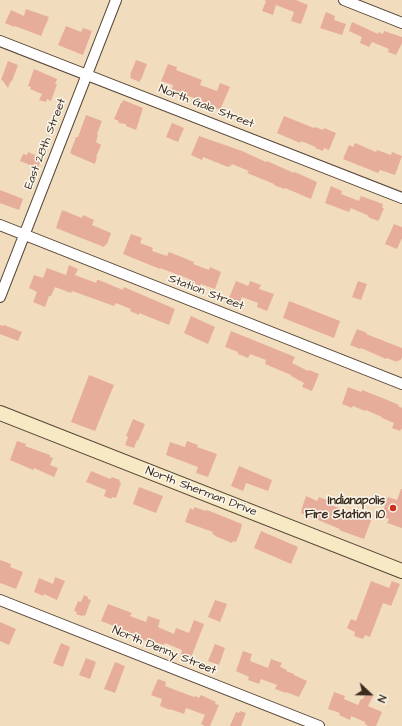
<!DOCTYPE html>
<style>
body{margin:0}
#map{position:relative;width:402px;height:726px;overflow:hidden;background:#f2dcbe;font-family:"Architects Daughter",sans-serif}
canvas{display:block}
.north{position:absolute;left:350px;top:674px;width:40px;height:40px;-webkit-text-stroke:3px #fbf7ec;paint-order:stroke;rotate:112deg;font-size:11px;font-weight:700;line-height:16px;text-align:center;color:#3b2a1e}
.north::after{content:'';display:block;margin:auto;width:14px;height:18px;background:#3b2a1e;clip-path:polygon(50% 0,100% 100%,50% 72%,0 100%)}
</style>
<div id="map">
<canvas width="402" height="726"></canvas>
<div class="north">N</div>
</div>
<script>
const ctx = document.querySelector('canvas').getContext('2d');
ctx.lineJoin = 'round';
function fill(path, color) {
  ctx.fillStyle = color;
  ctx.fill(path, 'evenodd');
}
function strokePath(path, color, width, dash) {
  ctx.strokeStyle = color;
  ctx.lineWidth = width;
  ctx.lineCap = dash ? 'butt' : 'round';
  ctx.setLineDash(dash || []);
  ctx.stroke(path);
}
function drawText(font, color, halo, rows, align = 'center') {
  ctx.font = font + ' "Architects Daughter",sans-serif';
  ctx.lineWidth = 3;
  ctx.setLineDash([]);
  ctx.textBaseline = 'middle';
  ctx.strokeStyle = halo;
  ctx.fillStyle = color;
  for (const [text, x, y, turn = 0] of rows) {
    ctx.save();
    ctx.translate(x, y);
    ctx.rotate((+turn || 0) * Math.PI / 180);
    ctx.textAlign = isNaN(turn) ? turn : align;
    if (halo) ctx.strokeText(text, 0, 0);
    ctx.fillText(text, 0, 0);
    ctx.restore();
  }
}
fill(new Path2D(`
 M264,0H296L308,5L301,24L291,21L294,12L276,5L273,15L262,11L266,1Z
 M26,9L49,17L41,36L15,26L14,27L5,23L11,10L24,16Z
 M326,12L335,16L334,20L346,24L342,35L320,28Z
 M352,22L378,34L379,32L383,34L384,31L402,37V43L396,55L388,52L389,49L372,42L369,47L360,43L362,37L349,31Z
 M66,26L81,32L83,28L92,31L83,55L58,45Z
 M136,60L147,64L141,80L140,79V82L130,78L131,76L130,75Z
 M8,61L18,65L12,81H11L8,88L3,81L1,80Z
 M168,64L177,67L176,70L202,80L200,85L217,91L220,83L230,87L220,110L207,105V106L198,103L199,101L197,99L182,94H181L180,97L171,93L173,85L161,81Z
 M34,69L57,79L55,84H57L51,101L47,99L46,102L39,100L42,94L30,89L31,87L28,86Z
 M123,100L143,108L136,130L126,126V124L118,123L119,121L114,119L121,103H122Z
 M86,115L102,121L97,134L98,135L96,142L101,145L96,157H97L95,164L71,154L72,153H70L76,137H78Z
 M284,116L314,128L315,127L323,130L324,128L336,133L329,150L324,148L323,151L315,148L316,147L301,141L300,143L277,133Z
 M172,123L184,128L178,142L166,137Z
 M199,136L242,151L266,162L267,161L294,173L295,172L317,182L311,199L285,188L284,189L274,185V184L247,173L249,171L232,164L230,167L229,166L228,167L203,157L202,160L191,155Z
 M355,143L376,152L377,150L391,155L392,152L402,156L395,175L380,170L378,173L343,159L349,145L353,147Z
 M28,152L42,158L38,168L20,161L23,154L27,155Z
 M331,186L342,191L341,194L359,201L361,196L383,204L382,208H384L379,220H378V221L368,217L369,216L351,208L349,212L325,203Z
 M0,190L23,199L19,210L0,203Z
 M62,210L82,218L83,215L94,220L92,225L111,233L107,244H106L104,247L56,228Z
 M394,224L402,227V238L397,249L385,244Z
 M131,234L142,238L140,243L153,248L152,251L167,256L169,252L194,262L193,264L209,270L210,267L221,272L215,289L201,284L200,286L188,281L189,279L176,274L160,268V269L123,254Z
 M69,265L78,269L75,275L96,283L97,280H99L123,290L124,287L175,309L169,325L139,313V315L130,311L131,309L116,303L114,306L72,291L71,293L55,287L51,296H49L45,307L33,302L37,292L29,288L34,275L43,278L47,268L66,275Z
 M236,281L248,286L250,281L261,285L259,289L274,294L267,311L257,307L258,303L242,297L240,302L229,298Z
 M358,281L367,284L361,300L352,297Z
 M289,301L340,321L334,338L283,318Z
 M191,316L215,327L208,344L184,333Z
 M0,325L3,326L4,325L22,332L18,341L0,334Z
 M357,329L367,333L366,334L402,348V357L400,361L398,360L397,362L387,358L386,359L361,348L360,349L350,345Z
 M231,331L295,357L292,363L308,371L309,370L319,374L312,391L302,387L304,383L291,376V375L265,364L266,360L250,354L248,358L238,354V352L225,347Z
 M89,375L114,385L95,431L71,422Z
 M348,387L361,392L362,390L385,399L399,405L398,406L402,408V428L400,431L392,428L394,423L382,418V417L366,410L365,411L353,406L352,408L342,404Z
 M133,419L145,424L138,441L137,440L134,448L125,445L128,437L126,436Z
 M17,441L26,444L25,446L50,455V457L53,458L50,465L58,468L54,477L34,468L33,470L10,460Z
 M187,441L198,445L197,447L217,454L208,477L196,473L198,467L166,455L170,442L185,447Z
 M239,466L272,480L268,491L246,483L243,491L231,486Z
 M91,471L110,479L112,477L120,480L119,482L121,483L116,498L112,497L111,499L104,496L106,490L86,482Z
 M139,487L163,496L156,513L133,504Z
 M401,489H402V528L387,523L389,519L381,516L388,497L397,500Z
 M306,496L317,501L319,497L327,500L326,503L344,510L343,512L360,519H362L364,514L372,518L364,539L339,530L340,529L301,513L302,511H301Z
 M194,507L206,511L207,510L242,524L240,532L236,542L233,541L232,543L215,536V535L212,534L213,532L185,522L190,508L194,510Z
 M261,531L298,547L291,564L254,548Z
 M0,560L11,564L10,567L23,572L16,589L0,583Z
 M55,577L65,581L57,600L44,594L43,596L34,592L39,578L53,584Z
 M371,581L389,588L392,581L400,584L391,606L383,603L370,637L365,635L363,639L354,636L355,632L347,628L351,619L356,621Z
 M84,595L88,597V599L91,600L85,616L83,615L82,616L76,614L77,612L74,611L78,601L81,602Z
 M215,600L227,604L220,622L208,617Z
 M108,604L132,613L130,616L146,622L148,616L160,620L158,627L174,634L176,628L189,633L194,620L204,624L191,658L181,654L182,650L165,643L164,645L152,641L151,643L129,634V632L101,621Z
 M0,622L16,629L9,645L0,641Z
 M61,643L70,647L63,667L53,663Z
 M215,644L225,648L219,665L208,661Z
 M243,651L252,654L250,660H251L250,661L268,668L271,659L282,663L280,667L287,670L286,671L294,674V675L307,681L299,697L286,692V693L275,689L277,685L261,679L259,684L248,680L249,677L236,671Z
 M86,658L96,662L90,679L79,675Z
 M115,662L125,666L115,693L104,689Z
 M158,679L166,682L165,686L194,697L195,696L199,698L201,695L216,702L215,704L219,705L210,726H205L201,724L205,715L186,708L184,714L170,709V710L160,706L162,699L151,695Z
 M334,692L345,696L344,699L358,705L361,699H363L366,693L373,696L368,706L382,712L376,726H368L365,724V722L351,716L350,720L339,715L340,713L328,709Z
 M240,711L246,713L241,726H230L236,712L239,713Z`), '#e6ad9b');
const minor = new Path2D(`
 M344,0L402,23
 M0,41L402,198
 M0,225L402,384
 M0,297L116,0
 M0,600L319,726`);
const secondary = new Path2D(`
 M0,413L402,571`);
strokePath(minor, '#564536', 12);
strokePath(secondary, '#564536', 16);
strokePath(minor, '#fff', 10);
strokePath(secondary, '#f6e9c3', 14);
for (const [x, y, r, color] of [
 [393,508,4,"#c8321e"]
]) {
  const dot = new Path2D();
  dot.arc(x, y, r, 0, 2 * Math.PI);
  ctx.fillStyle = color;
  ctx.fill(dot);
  strokePath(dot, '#fbf7ec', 1.5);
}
drawText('12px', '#3b2a1e', '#fbf7ec', [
 ["North Gale Street",206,107,21],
 ["East 28th Street",46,144,-69],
 ["Station Street",206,293,21],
 ["North Sherman Drive",201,492,21],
 ["North Denny Street",164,651,22]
]);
drawText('bold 12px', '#3b2a1e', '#fbf7ec', [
 ["Indianapolis",385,501],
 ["Fire Station 10",385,515]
], 'right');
</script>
